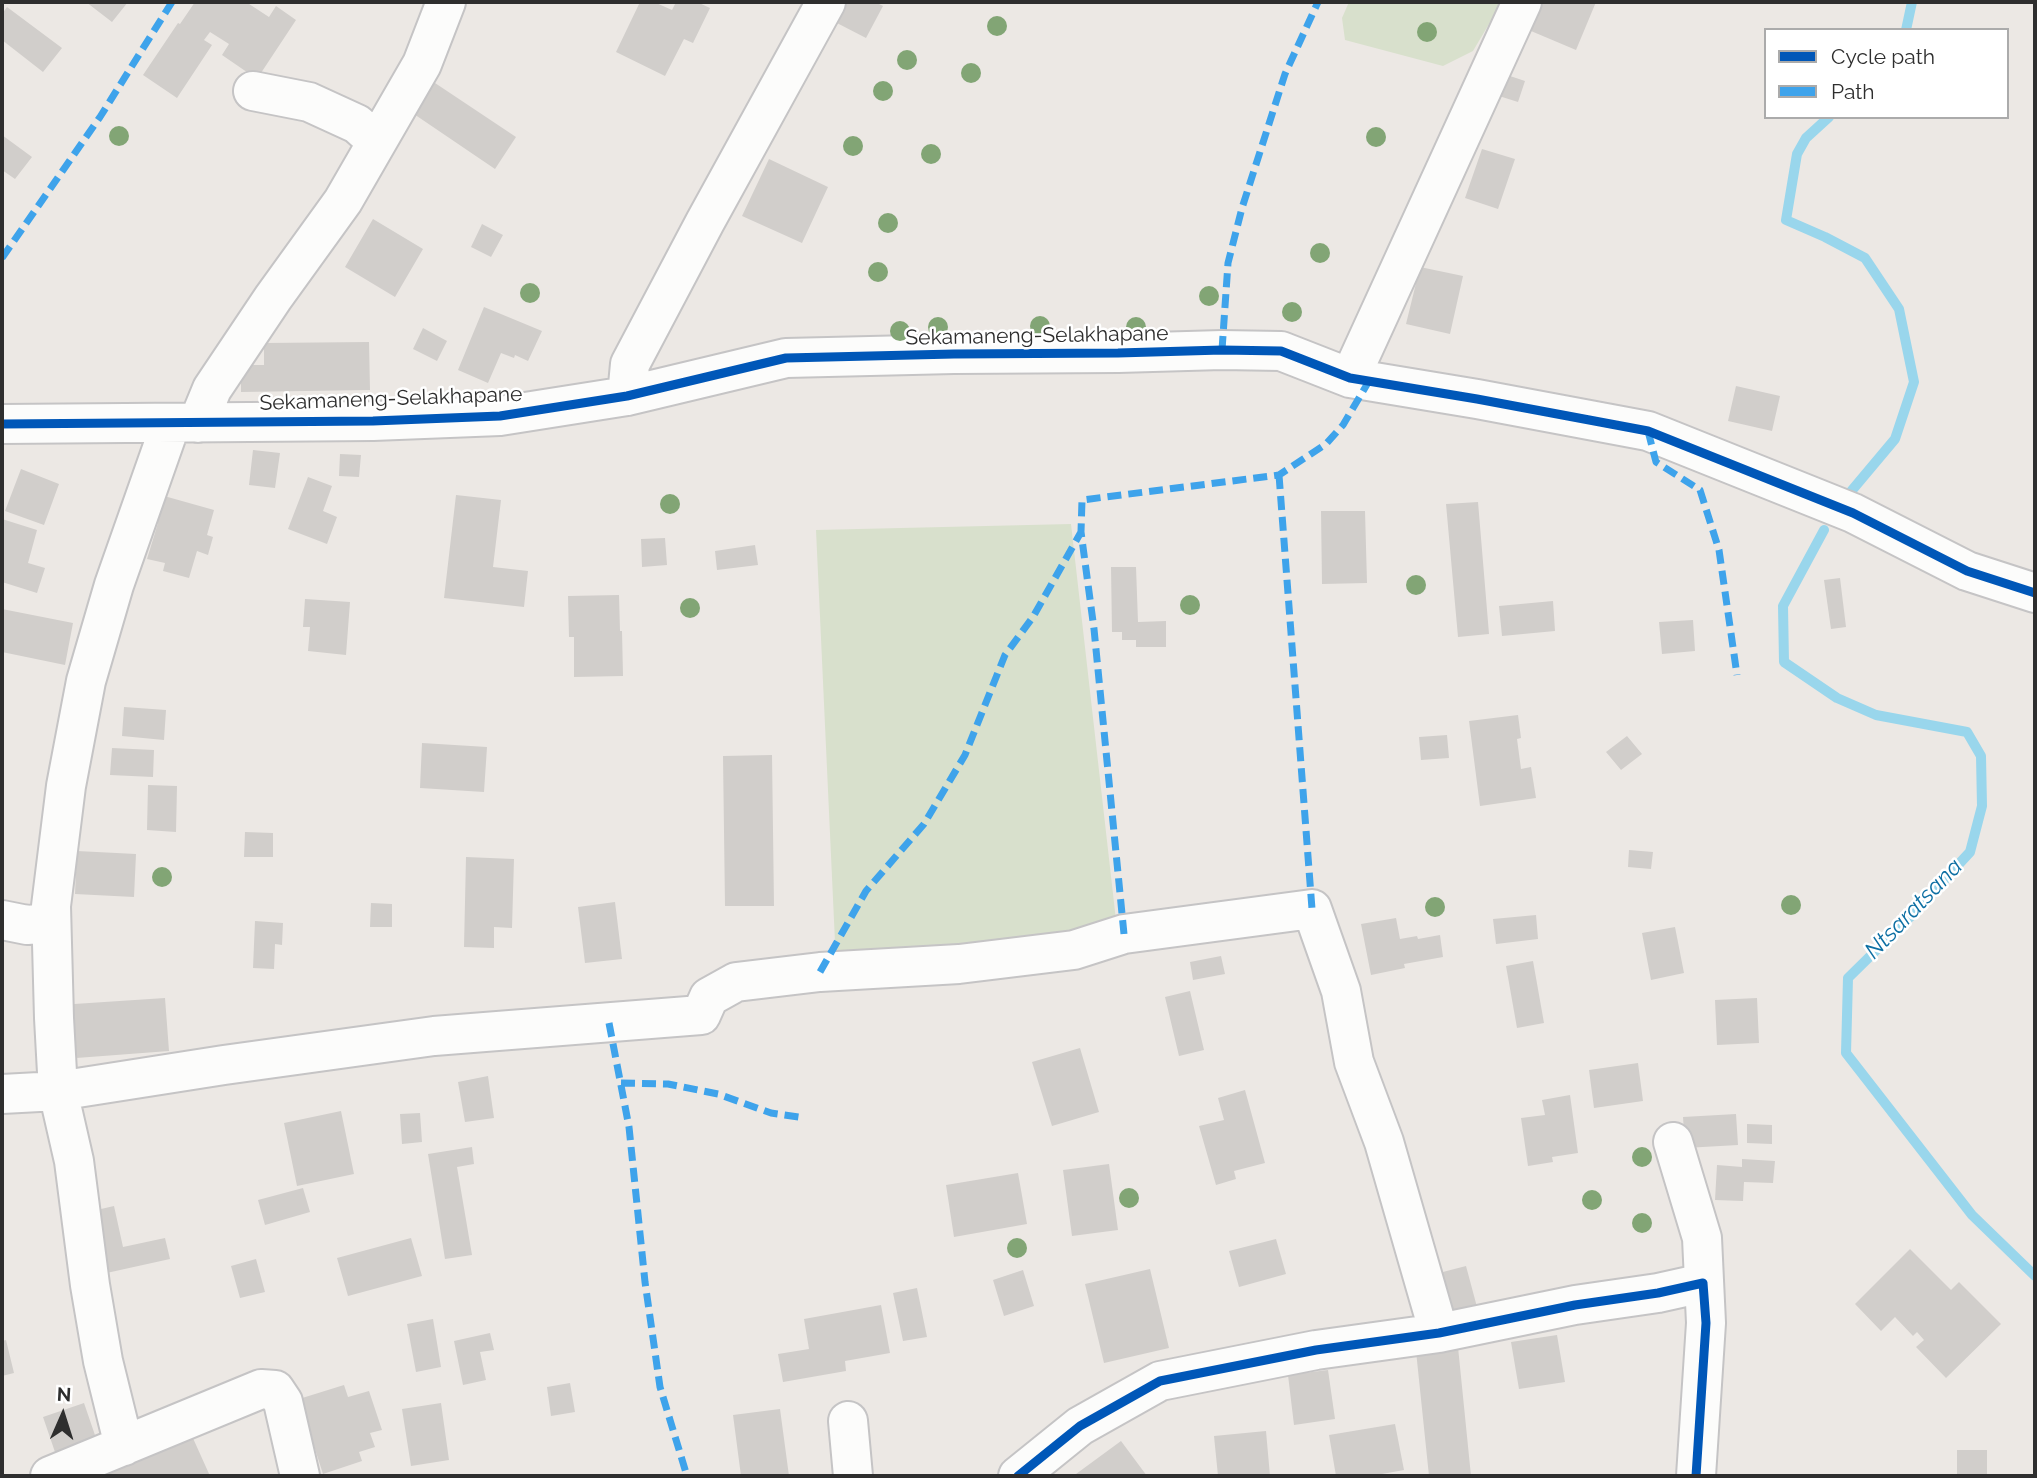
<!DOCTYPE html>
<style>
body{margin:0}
#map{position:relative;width:2037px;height:1478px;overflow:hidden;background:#ece8e4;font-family:Raleway,sans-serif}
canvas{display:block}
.frame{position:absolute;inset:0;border:4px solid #2e2e2e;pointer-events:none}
.legend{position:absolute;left:1764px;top:28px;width:245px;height:91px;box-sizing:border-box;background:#fff;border:2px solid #ababab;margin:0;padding:9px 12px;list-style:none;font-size:21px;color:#2e2e2e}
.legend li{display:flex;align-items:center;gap:14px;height:35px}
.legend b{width:35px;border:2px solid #ababab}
.north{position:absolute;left:28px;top:1380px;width:70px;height:70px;-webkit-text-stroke:5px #fff;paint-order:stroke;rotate:3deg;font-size:19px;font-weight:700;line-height:28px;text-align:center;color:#2e2e2e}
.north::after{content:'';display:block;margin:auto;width:24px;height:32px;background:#2e2e2e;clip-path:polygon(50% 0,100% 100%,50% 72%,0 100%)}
</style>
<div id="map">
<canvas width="2037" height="1478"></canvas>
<div class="frame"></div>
<ul class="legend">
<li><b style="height:9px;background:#0057b8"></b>Cycle path</li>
<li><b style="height:9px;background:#3ea3eb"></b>Path</li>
</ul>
<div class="north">N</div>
</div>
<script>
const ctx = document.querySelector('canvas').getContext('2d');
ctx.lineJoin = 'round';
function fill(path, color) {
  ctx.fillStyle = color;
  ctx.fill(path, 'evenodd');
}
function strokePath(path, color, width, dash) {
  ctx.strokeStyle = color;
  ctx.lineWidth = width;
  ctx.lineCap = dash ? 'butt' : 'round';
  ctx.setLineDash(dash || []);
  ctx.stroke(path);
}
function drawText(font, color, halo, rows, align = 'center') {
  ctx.font = font + ' Raleway,sans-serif';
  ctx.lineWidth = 5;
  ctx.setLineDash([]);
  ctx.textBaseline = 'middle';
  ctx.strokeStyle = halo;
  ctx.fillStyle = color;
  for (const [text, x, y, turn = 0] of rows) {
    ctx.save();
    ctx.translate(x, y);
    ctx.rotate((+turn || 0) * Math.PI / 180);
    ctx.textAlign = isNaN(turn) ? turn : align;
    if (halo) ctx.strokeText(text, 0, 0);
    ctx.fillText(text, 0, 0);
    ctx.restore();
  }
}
fill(new Path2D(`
 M1349,2H1502L1473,51L1443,66L1345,40L1342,18Z
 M1071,524L1117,929L836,964L816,530Z`), '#d8e0cc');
strokePath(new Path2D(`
 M1906,30L1912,2
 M1829,117L1806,138L1797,154L1786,220L1825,237L1865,258L1899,309L1914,382L1895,439L1848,495
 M1824,530L1783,606L1784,662L1837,698L1876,715L1967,732L1981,756L1982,806L1970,852L1910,917L1848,978L1846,1053L1972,1215L2035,1276`), '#99d6ec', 10);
fill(new Path2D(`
 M86,2H128L112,22Z
 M195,2H210L213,4L215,2H246L269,17L276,6L296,20L257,79L222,55L229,44L210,32L204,40L212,45L177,98L143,75L178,23L180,24Z
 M640,2H654L672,10L676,2H697L710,8L693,43L684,39L665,76L616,52Z
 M845,2H875L883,6L866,38L835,22Z
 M1543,2H1596L1576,50L1531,31Z
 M7,7L62,48L43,72L2,40V14Z
 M1507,75L1525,81L1518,102L1499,96Z
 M429,79L516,137L495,169L408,110Z
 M2,135L32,157L15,179L2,170Z
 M1482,149L1515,159L1498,209L1465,198Z
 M769,159L828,187L802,243L742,216Z
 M373,219L423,249L395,297L345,267Z
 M482,224L503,235L491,257L471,247Z
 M1420,267L1463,276L1450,334L1406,324Z
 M484,307L542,331L528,361L515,355L514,358L501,353L488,383L458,370Z
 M423,328L447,341L437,361L413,349Z
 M369,342L370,390L241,392V365H264V343Z
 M1736,386L1780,396L1772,431L1728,421Z
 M253,450L280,453L275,488L249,485Z
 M340,454L361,455L359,477L339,476Z
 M21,469L59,484L44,525L5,511Z
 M308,477L332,486L323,511L337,517L327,544L288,529Z
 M157,494L214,510L207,535L213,537L208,555L197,551L189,578L163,571L165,563L147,559L158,523L149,520Z
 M456,495L501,500L493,567L528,571L524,607L444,598Z
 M1478,502L1489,634L1458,637L1446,504Z
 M1321,511H1365L1367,583L1322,584Z
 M2,519L37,530L28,563L45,568L37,593L2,582Z
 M665,538L667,565L642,567L641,539Z
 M755,545L758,565L717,570L715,551Z
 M1111,567H1136L1138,622L1166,621V647H1136V640H1122V632H1112Z
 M1840,578L1846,627L1831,629L1824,580Z
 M619,595L620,631H622L623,676L574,677V637H569L568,596Z
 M305,599L350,602L346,655L308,651L310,627H303Z
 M1553,601L1555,631L1502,636L1499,606Z
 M2,609L73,623L65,665L2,652Z
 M1693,620L1695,651L1662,654L1659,622Z
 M124,707L166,710L164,740L122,736Z
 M1518,715L1521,738L1517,739L1521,769L1531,767L1536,798L1480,806L1469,721Z
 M1447,735L1449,758L1421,760L1419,737Z
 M1627,736L1642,754L1621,770L1606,752Z
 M422,743L487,747L484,792L420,788Z
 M112,748L154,750L153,777L110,775Z
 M772,755L774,906H725L723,756Z
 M148,785L177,786L176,832L147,830Z
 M245,832L273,833V857H244Z
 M1629,850L1653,852L1651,869L1628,867Z
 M77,851L136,854L134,897L75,894Z
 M466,857L514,859L512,928L494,927V948L464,947Z
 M615,902L622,959L585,963L578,907Z
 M371,903L392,904V927H370Z
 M1536,915L1538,939L1496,944L1493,919Z
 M1396,918L1400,939L1417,936L1418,939L1440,935L1443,957L1404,964L1405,968L1371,975L1361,924Z
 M255,921L283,923L282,945L275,944L274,969L253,968Z
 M1675,927L1684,973L1651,980L1642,933Z
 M1221,956L1225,974L1193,980L1190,962Z
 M1533,961L1544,1023L1517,1028L1506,966Z
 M1190,991L1204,1050L1179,1056L1165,997Z
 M165,998L169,1051L63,1059L59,1005Z
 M1757,998L1759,1043L1717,1045L1715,1000Z
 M1080,1048L1099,1112L1052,1126L1032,1062Z
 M1638,1063L1643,1101L1594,1108L1589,1070Z
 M488,1076L494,1118L465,1122L458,1082Z
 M1245,1090L1265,1163L1234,1171L1236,1179L1216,1185L1199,1126L1224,1120L1218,1098Z
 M1570,1095L1578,1153L1552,1157L1553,1162L1528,1166L1521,1118L1545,1115L1542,1100Z
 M341,1111L354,1174L297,1186L284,1123Z
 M420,1113L422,1142L402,1144L400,1114Z
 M1736,1114L1738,1145L1685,1148L1683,1117Z
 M1747,1124L1772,1125V1144L1747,1143Z
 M472,1147L474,1164L457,1167L472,1255L445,1259L428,1154Z
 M1742,1159L1775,1161L1773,1183L1744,1182L1743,1201L1715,1200L1717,1165L1742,1167Z
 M1109,1164L1118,1230L1072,1236L1063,1170Z
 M1018,1173L1027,1224L954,1237L946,1185Z
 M303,1188L310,1212L265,1225L258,1200Z
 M114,1206L123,1247L165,1238L170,1259L102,1274L88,1212Z
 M411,1238L422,1276L348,1296L337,1258Z
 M1276,1239L1286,1274L1239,1287L1229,1251Z
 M1910,1249L1951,1290L1959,1282L2001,1324L1946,1378L1916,1347L1924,1340L1917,1332L1913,1336L1895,1317L1881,1331L1855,1304Z
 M256,1259L265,1292L240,1298L231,1266Z
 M1466,1266L1477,1307L1450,1314L1439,1273Z
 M1150,1269L1169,1348L1104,1363L1085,1284Z
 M1023,1270L1034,1306L1004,1316L993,1280Z
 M917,1288L927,1337L903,1341L893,1293Z
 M881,1305L890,1353L845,1361L846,1371L783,1382L778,1354L809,1349L804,1319Z
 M433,1319L441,1367L416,1372L407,1324Z
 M490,1333L494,1350L480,1352L486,1380L463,1385L454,1341Z
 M1557,1335L1565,1382L1519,1389L1511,1342Z
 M6,1340L14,1373L2,1376V1341Z
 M1458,1347L1471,1476H1429L1416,1351Z
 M1328,1370L1335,1419L1294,1425L1288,1375Z
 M570,1383L575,1412L551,1416L547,1387Z
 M344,1385L348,1397L369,1391L382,1430L370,1433L375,1447L359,1452L362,1461L323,1474L299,1399Z
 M84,1403L97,1441L56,1455L43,1417Z
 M441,1403L449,1460L411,1466L402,1409Z
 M780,1409L789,1476H741L733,1415Z
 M1395,1424L1404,1470L1371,1476H1336L1329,1435Z
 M1266,1431L1270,1476H1218L1214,1436Z
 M192,1436L210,1476H101Z
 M1121,1441L1147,1476H1078L1076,1474Z
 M1957,1450H1987V1476H1957Z`), '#d1cecb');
const minor = new Path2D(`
 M253,91L309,102L357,124L377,142
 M1350,378L1522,2
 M627,396L630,364L705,222L826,2
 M198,423L212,389L273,298L343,201L422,64L446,2
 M2,424L373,421L500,416L627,396L786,358L954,354L1118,353L1222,350L1281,351L1350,378L1477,399L1648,431L1853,513L1967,571L2035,593
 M2,920L27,925L51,923
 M2,1094L58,1091L224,1065L434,1036L701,1015L709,997L736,982L820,972L959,964L1074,950L1124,934L1312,909L1341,991L1354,1062L1384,1142L1439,1333
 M1673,1142L1702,1238L1706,1323L1696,1476
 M848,1421L853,1476
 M124,1446L103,1361L90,1285L74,1161L58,1091L54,1018L51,906L66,786L86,681L114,585L171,423
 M50,1476L261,1389L275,1390L283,1402L300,1476
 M1018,1476L1080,1426L1160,1381L1316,1350L1439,1333L1575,1305L1658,1293L1703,1283`);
strokePath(minor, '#c5c4c5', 42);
strokePath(minor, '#fcfcfb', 38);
strokePath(new Path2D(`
 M2,258L100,117L172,2
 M1222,350L1228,263L1242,208L1285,74L1318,2
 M1648,431L1656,462L1700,490L1719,550L1737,675
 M1279,475L1312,909
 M1124,934L1094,629L1081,532L1082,500L1279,475L1326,444L1343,425L1369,381
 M820,972L866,891L924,824L965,755L1005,655L1033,617L1081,532
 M609,1023L629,1127L645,1282L660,1387L687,1476
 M621,1083L668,1084L718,1094L771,1113L805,1118`), '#3ea3eb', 7, [14, 7]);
strokePath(new Path2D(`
 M2,424L373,421L500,416L627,396L786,358L954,354L1118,353L1222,350L1281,351L1350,378L1477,399L1648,431L1853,513L1967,571L2035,593
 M1018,1476L1080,1426L1160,1381L1316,1350L1439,1333L1575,1305L1658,1293L1703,1283L1706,1323L1696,1476`), '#0057b8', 9);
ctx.fillStyle = '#82a575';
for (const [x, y] of [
 [997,26],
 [1427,32],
 [907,60],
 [971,73],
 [883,91],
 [119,136],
 [1376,137],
 [853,146],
 [931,154],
 [888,223],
 [1320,253],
 [878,272],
 [530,293],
 [1209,296],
 [1292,312],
 [1040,326],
 [938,327],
 [1136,327],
 [900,331],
 [670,504],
 [1416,585],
 [1190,605],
 [690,608],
 [162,877],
 [1791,905],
 [1435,907],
 [1642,1157],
 [1129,1198],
 [1592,1200],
 [1642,1223],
 [1017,1248]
]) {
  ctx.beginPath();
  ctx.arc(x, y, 10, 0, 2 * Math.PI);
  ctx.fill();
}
drawText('21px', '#2e2e2e', '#fff', [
 ["Sekamaneng-Selakhapane",1037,336,-1],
 ["Sekamaneng-Selakhapane",391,399,-2]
]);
drawText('italic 23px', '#0d6fa3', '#fff', [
 ["Ntsaratsana",1914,909,-46]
]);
</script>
